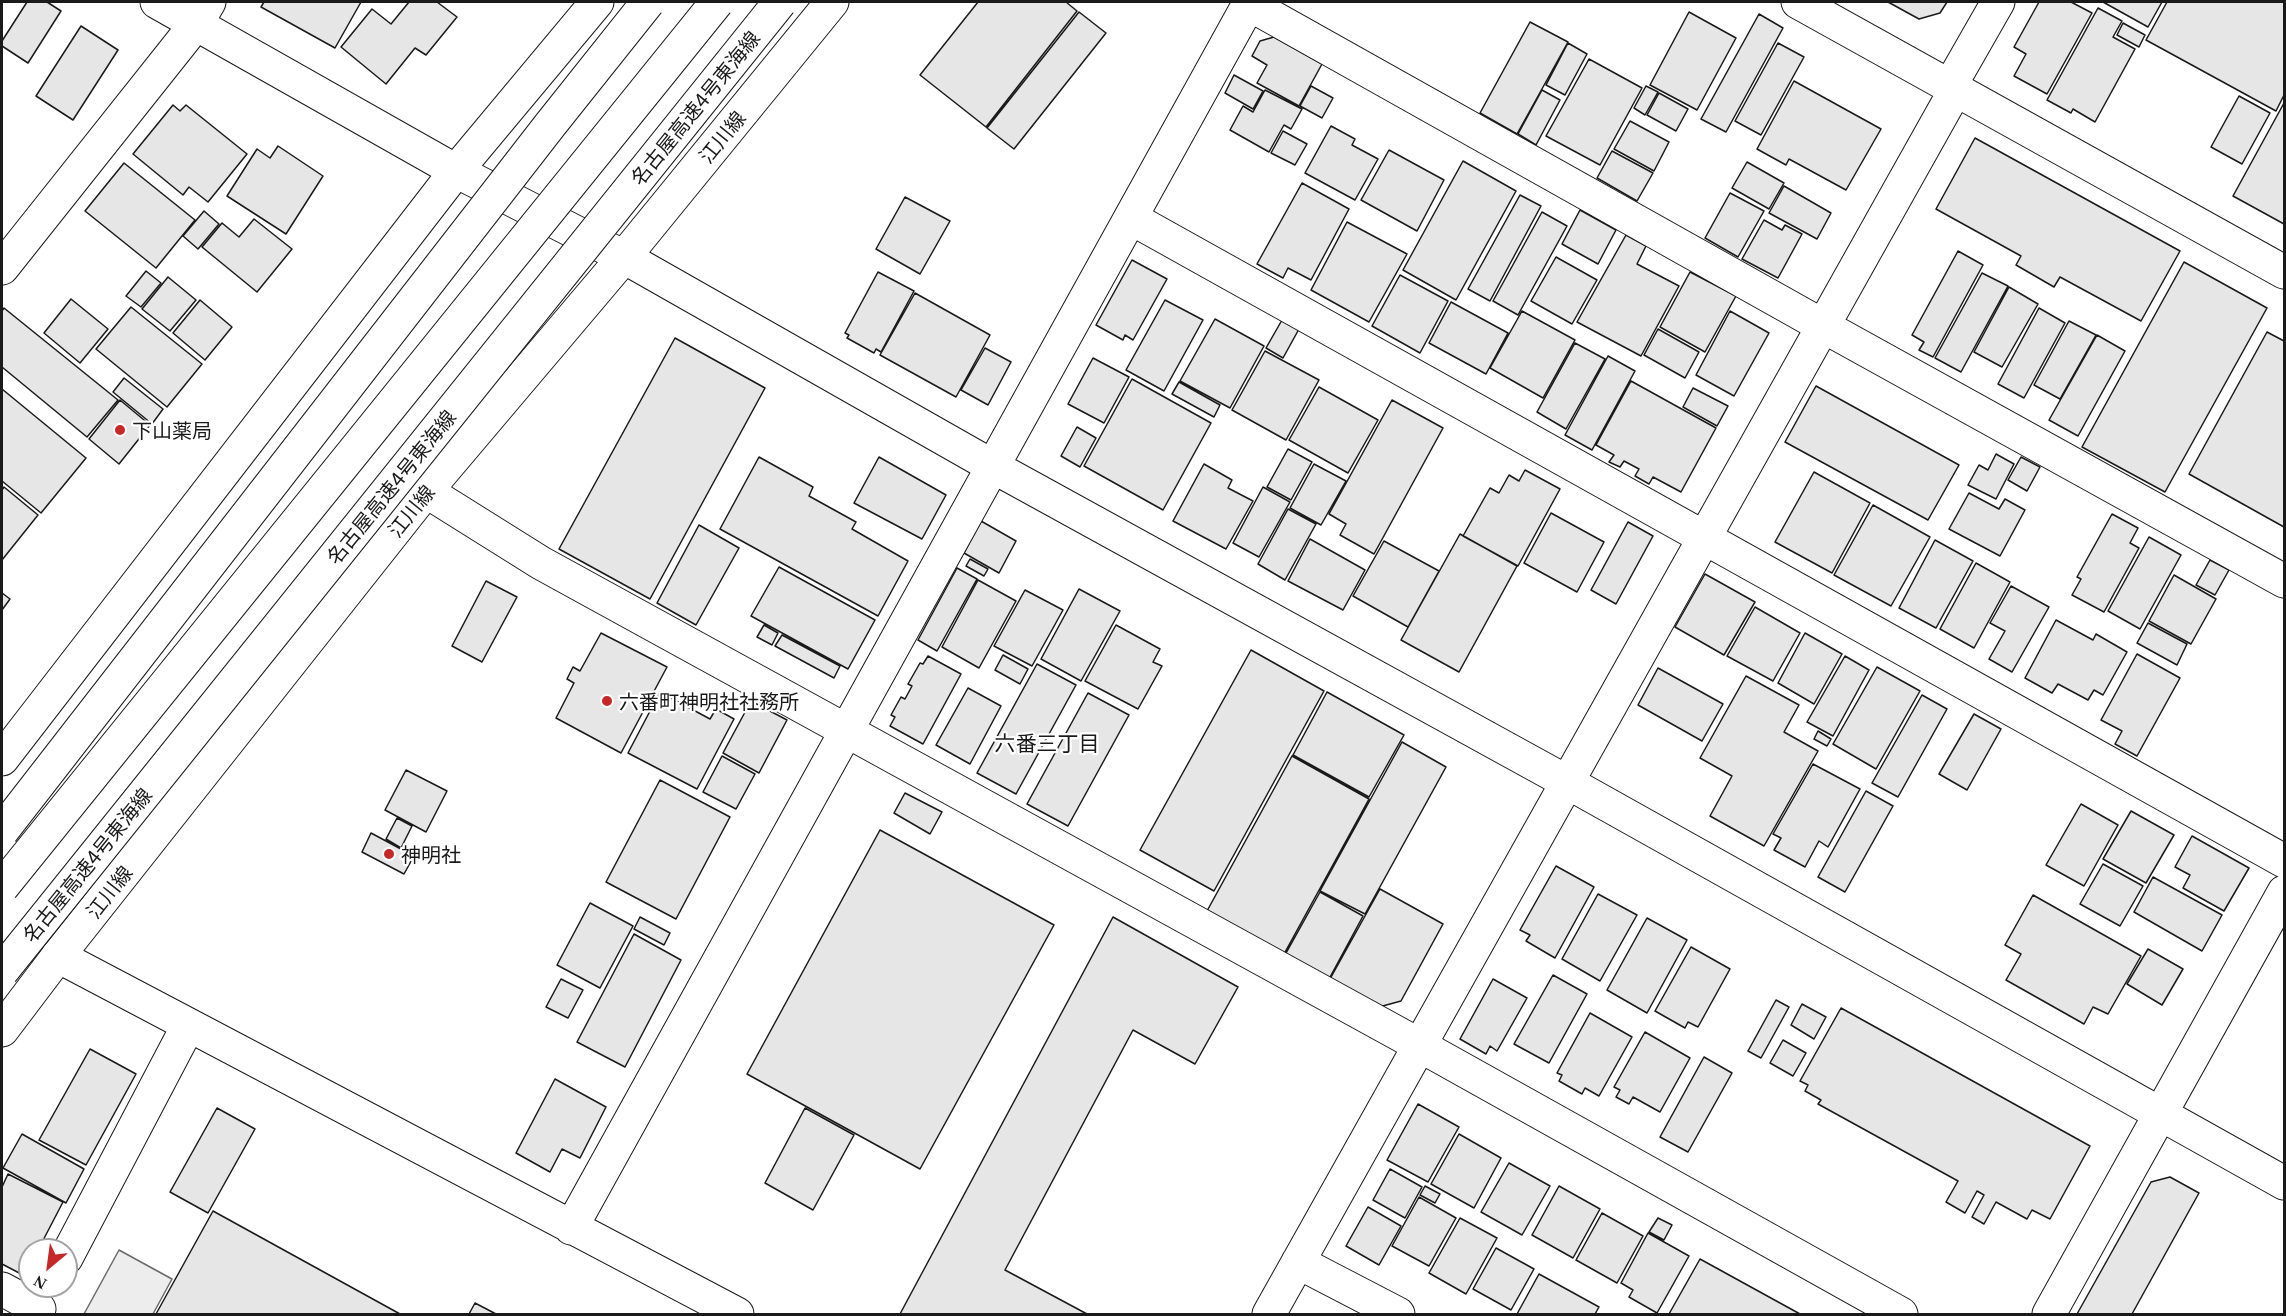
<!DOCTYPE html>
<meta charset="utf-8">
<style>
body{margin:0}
#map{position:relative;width:2286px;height:1316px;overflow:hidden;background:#fff;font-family:Georgia,serif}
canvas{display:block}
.frame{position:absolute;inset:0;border:3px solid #1a1a1a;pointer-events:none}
.north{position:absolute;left:18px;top:1238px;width:60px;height:60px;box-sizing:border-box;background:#fff;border:2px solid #a3a3a3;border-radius:50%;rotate:209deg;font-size:16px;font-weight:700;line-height:24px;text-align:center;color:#1a1a1a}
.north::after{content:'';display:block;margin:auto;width:21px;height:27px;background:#c62828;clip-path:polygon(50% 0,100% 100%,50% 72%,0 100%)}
</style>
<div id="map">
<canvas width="2286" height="1316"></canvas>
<div class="frame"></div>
<div class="north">N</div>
</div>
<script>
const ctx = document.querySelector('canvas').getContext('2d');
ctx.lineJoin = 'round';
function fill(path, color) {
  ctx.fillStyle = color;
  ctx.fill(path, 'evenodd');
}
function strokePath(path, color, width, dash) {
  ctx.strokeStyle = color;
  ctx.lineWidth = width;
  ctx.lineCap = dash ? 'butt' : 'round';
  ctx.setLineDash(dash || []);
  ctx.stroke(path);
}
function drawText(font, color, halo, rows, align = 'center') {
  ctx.font = font + ' Georgia,"Noto Sans JP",serif';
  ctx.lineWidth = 4.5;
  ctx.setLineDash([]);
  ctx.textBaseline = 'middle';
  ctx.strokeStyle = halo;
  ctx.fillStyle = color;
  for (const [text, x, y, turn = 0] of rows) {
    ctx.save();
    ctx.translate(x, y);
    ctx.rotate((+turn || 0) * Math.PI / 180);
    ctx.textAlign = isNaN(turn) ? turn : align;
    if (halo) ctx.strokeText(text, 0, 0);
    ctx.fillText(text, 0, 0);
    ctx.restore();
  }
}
const parking = new Path2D(`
 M119,1250L172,1279L153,1314H84Z`);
fill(parking, '#ededed');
strokePath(parking, '#6a6a6a', 1.5);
const building = new Path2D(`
 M27,2H47L61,11L28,63L2,46V41Z
 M264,2H361L335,48L261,7Z
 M409,2H437L457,17L426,55L415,48L386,84L341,47L372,9L391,24Z
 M978,2H1066L1077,11L986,127L920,75Z
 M1888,2H1947L1940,13L1919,19Z
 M2039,2H2071L2092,13L2047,94L2014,76L2026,54L2014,47Z
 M2103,2H2162L2148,27Z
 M2167,2H2284V95L2276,111L2146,40Z
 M2098,8L2122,21L2113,37L2135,49L2095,122L2073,109L2071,113L2047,100Z
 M1079,12L1106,33L1014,149L987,128Z
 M1689,12L1736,38L1697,110L1650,85Z
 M1759,14L1783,28L1726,132L1701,119Z
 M1530,22L1568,42L1517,134L1480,113Z
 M2123,23L2145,35L2139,47L2117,35Z
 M81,26L118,50L73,120L36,96Z
 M1274,37L1322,64L1299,106L1257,83L1267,65L1252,56L1260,41Z
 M1568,43L1587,54L1565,95L1546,85Z
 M1778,43L1804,57L1761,135L1735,121Z
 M1589,59L1642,88L1600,165L1546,136Z
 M1234,75L1263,91L1253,109L1225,93Z
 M1794,81L1881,129L1846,190L1789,159L1786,165L1757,149Z
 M1311,86L1333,98L1322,118L1300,106Z
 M1646,86L1658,92L1645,115L1634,108Z
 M1265,90L1302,109L1291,129L1284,125L1269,152L1230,130L1243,106L1253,112Z
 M1542,90L1560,100L1536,145L1518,134Z
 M1659,93L1688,109L1676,131L1647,115Z
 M2239,96L2270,113L2242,164L2211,147Z
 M2284,103V224L2233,196Z
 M173,105L180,111L186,105L247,154L208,202L189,187L183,195L133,154Z
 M1630,121L1669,142L1654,171L1614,149Z
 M1331,126L1355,139L1352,145L1378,159L1355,200L1305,173Z
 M1283,131L1307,144L1295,165L1271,153Z
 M1975,138L2180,251L2141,321L2060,277L2054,287L2016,265L2021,256L1936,209Z
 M278,146L323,176L286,234L227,196L257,149L270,158Z
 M1389,150L1444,180L1417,231L1361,200Z
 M1612,151L1653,173L1637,201L1597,178Z
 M1463,161L1516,191L1456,300L1403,270Z
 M1747,162L1784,183L1769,209L1732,188Z
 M124,163L195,220L156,268L85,211Z
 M1302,183L1349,209L1311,280L1288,268L1283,278L1257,264Z
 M1784,186L1831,213L1817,239L1769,213Z
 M1730,193L1764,211L1738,257L1705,238Z
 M1520,195L1541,206L1490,301L1468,289Z
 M905,197L950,221L920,274L876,249Z
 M1580,210L1616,230L1598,264L1562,244Z
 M204,211L219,224L198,249L183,236Z
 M1542,212L1567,226L1518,315L1493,301Z
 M254,219L292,249L257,292L202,247L222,223L239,237Z
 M1764,220L1782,230L1785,225L1802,234L1778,278L1742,259Z
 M1347,222L1407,254L1369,322L1311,290Z
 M1626,235L1646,246L1637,264L1679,286L1641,356L1577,322Z
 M1958,251L1983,265L1933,357L1919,350L1924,342L1912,335Z
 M1556,257L1597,280L1572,324L1531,301Z
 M1132,260L1167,279L1133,340L1125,335L1123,340L1096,325Z
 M2184,262L2267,308L2165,492L2082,447Z
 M146,271L161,283L141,307L126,296Z
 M878,272L914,291L881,352L876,349L874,353L847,338L849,335L845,333Z
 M1690,272L1736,296L1705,352L1660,327Z
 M1982,273L2008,286L1961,372L1935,358Z
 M1400,275L1448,301L1420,353L1372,326Z
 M168,277L196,300L170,331L142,309Z
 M2009,287L2038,304L2002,367L1974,352Z
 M915,293L990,335L956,397L880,355Z
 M71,299L108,329L80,363L44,333Z
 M200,300L232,327L205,360L173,333Z
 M1165,300L1203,320L1164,391L1126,370Z
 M1451,302L1508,333L1486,374L1429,343Z
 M131,307L202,364L167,407L96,349Z
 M4,308L118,400L87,437L2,367V311Z
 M2039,308L2065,323L2024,398L1998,384Z
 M1522,311L1575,340L1543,398L1490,368Z
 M1730,311L1769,333L1734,396L1696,375Z
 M1215,319L1264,346L1230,408L1180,381Z
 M1282,320L1299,329L1283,358L1266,348Z
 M2069,321L2096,335L2060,399L2034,385Z
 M1658,329L1699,352L1685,378L1644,355Z
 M2267,332L2284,341V527L2189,474Z
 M2097,335L2125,351L2078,436L2049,420Z
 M675,338L765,388L650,599L559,549Z
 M1575,343L1605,359L1566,429L1537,412Z
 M985,348L1011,362L988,405L961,390Z
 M1265,351L1319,380L1286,440L1232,410Z
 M1608,356L1635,371L1592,450L1565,435Z
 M1093,358L1129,377L1104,423L1068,404Z
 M124,378L163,409L152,424L113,392Z
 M1132,379L1211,423L1163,510L1084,466Z
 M1631,381L1716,428L1681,492L1653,477L1649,484L1635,476L1639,469L1624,461L1620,467L1609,462L1614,455L1596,445Z
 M1179,382L1220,405L1214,417L1172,394Z
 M1816,386L1959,465L1928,520L1785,442Z
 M1319,387L1378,420L1348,473L1289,440Z
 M1693,388L1728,406L1717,426L1683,407Z
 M2,389L86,458L41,513L2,481Z
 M120,400L150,425L119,464L89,439Z
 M1392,400L1443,428L1374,554L1340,535L1346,524L1329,514Z
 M1077,427L1096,438L1080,467L1061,456Z
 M1288,449L1312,462L1291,500L1267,487Z
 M1996,454L2014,464L1996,499L1968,485L1979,465L1988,470Z
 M759,457L813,487L809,496L856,522L852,529L908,561L878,616L720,529Z
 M879,457L946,495L922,539L854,503Z
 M2021,457L2040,467L2027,491L2008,480Z
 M1204,464L1232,480L1228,488L1253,501L1226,549L1173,521Z
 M1314,464L1346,481L1321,525L1290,508Z
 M1525,470L1560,489L1518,566L1463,536L1490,488L1499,493L1509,475L1519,481Z
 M1814,472L1870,503L1832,573L1775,542Z
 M4,487L38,515L2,560V490Z
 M1263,487L1290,502L1259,557L1233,543Z
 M1969,493L1999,509L2005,499L2025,510L2000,556L1949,529Z
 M1873,505L1930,537L1891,606L1834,575Z
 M1288,509L1316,524L1285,580L1258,564Z
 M1551,513L1604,542L1577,592L1524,563Z
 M2112,514L2138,528L2130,543L2139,548L2104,612L2072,595L2081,579L2077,577Z
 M981,521L1016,541L999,573L964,553Z
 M1628,522L1653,536L1616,604L1591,590Z
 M699,525L739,548L696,625L657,603Z
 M1460,534L1517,566L1459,672L1401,640Z
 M2149,537L2181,555L2140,629L2108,611Z
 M1310,539L1365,570L1343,610L1288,581Z
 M1935,540L1973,561L1936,628L1899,608Z
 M1384,541L1439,571L1408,627L1353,596Z
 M970,559L988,569L984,576L966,566Z
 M2210,560L2229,570L2215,595L2196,585Z
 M1976,563L2010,582L1974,648L1940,629Z
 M779,567L875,620L848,669L751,616Z
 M957,568L977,579L937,651L918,640Z
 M1705,574L1755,602L1724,655L1675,627Z
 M2174,575L2216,599L2191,644L2149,621Z
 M978,580L1016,601L979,668L942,647Z
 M486,581L517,597L482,662L452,646Z
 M2011,586L2049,607L2012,672L1989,659L2005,631L1990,623Z
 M1079,589L1120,611L1081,681L1041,659Z
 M1025,590L1063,610L1032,666L994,646Z
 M2,593L10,599L2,610Z
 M1755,607L1800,633L1773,681L1727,656Z
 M2056,620L2093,640L2096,634L2127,652L2103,695L2094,690L2088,700L2058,684L2052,693L2025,678Z
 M2148,623L2187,644L2177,665L2137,643Z
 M764,625L778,633L772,645L757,637Z
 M1116,625L1160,649L1153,662L1162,666L1138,709L1085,681Z
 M601,633L667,667L621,753L556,718L574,683L567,679L573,667L580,671Z
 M1805,633L1842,654L1814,704L1778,683Z
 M782,635L840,666L834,678L775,646Z
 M1251,650L1324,691L1214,891L1140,850Z
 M2137,654L2180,678L2137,756L2115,744L2122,731L2101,720Z
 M1003,655L1028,669L1020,684L995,670Z
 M928,656L961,674L923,744L890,726L895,717L891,715L901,697L905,699L912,686L908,684L920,663L923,664Z
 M1845,656L1869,670L1833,736L1807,722Z
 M1037,664L1076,685L1016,794L977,773Z
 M1877,667L1920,691L1876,769L1833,744Z
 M1658,668L1723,704L1702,741L1638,705Z
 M1746,676L1799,705L1784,732L1818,751L1764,846L1710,816L1732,776L1700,758Z
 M968,688L1001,706L970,764L936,745Z
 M660,692L710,719L716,709L734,719L697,789L628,753Z
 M1327,692L1404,735L1369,797L1293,755Z
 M1088,693L1129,715L1068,826L1027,804Z
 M1922,695L1947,709L1898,797L1872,783Z
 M751,701L787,720L759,773L723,753Z
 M1974,714L2001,729L1967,790L1939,774Z
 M1818,731L1831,739L1827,746L1814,739Z
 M1402,742L1446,767L1365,914L1320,891Z
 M722,756L755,774L736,809L703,792Z
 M1292,756L1369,799L1284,954L1207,911Z
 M1813,764L1860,789L1828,847L1819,841L1805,867L1774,850L1781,838L1773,834Z
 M406,770L447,791L426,832L385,810Z
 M660,780L730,817L676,919L606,882Z
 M1866,791L1893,806L1845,892L1818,877Z
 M905,793L942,812L930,834L894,813Z
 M2081,804L2118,825L2084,886L2046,865Z
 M2131,811L2174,835L2146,883L2103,859Z
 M397,818L412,826L401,848L386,839Z
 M880,830L1054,925L920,1169L747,1074Z
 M371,833L414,856L404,874L362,852Z
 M2192,836L2249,868L2224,911L2183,888L2190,875L2175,867Z
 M2103,864L2143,886L2120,926L2080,904Z
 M1556,866L1594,887L1555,958L1526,941L1530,935L1520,930Z
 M2153,877L2222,915L2202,951L2134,912Z
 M1380,889L1443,924L1401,1001L1379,1007L1330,979Z
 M1320,892L1363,916L1329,979L1285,955Z
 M1598,894L1637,915L1600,981L1562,959Z
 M2033,895L2141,956L2108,1014L2093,1007L2084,1024L2006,980L2021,954L2005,945Z
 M590,903L633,926L600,988L557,965Z
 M640,917L670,933L664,945L634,929Z
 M1113,917L1238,987L1195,1064L1133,1030L1005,1270L1087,1314H900Z
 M1647,918L1687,940L1647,1013L1607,990Z
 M634,934L681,960L625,1067L577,1042Z
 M1691,947L1730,969L1698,1027L1688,1022L1685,1028L1655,1011Z
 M2148,949L2183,969L2162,1005L2127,984Z
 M1553,975L1587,994L1549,1063L1514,1044Z
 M561,979L583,990L568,1018L546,1007Z
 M1493,979L1527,998L1497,1051L1490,1046L1486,1054L1460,1039Z
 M1776,1000L1789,1007L1761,1058L1748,1051Z
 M1802,1004L1826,1017L1814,1039L1791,1025Z
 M1841,1008L2090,1146L2050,1219L2032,1210L2027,1219L1996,1202L1984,1224L1972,1217L1984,1195L1977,1191L1965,1213L1946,1202L1958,1181L1818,1104L1821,1100L1805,1091L1808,1085L1800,1081Z
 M1590,1013L1632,1037L1599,1096L1585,1088L1582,1094L1559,1081L1562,1075L1557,1073Z
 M1645,1032L1690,1058L1660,1112L1633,1097L1629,1104L1616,1097L1620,1090L1614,1087Z
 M1783,1040L1806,1053L1793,1076L1770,1063Z
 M90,1049L136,1074L86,1165L39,1140Z
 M1704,1057L1732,1073L1688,1152L1660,1137Z
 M555,1079L606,1107L580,1158L562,1149L550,1172L516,1153Z
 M1418,1104L1459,1127L1428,1182L1387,1160Z
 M217,1108L255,1129L208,1213L170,1192Z
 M805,1108L854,1135L813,1210L765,1183Z
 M22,1134L84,1169L66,1203L3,1168Z
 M1459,1134L1501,1158L1474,1208L1431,1184Z
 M1509,1163L1550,1186L1522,1235L1481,1212Z
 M1390,1169L1422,1187L1405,1218L1373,1200Z
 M8,1174L63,1202L38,1250H30V1266L25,1276L2,1264V1187Z
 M2170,1177L2199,1193L2132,1314H2077L2151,1182Z
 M1425,1186L1440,1194L1435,1203L1420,1195Z
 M1559,1186L1600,1209L1573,1258L1532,1235Z
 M1419,1197L1456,1218L1429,1266L1392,1246Z
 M1368,1207L1401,1226L1379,1265L1346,1246Z
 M213,1211L400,1314H156Z
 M1602,1213L1643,1236L1617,1283L1576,1260Z
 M1460,1218L1497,1238L1466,1294L1429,1273Z
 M1658,1218L1672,1225L1664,1240L1649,1232Z
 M1648,1233L1689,1256L1657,1313L1629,1297L1633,1290L1621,1283Z
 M1496,1248L1534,1269L1511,1310L1473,1289Z
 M1700,1259L1800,1314H1669Z
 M1539,1274L1599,1307L1595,1314H1517Z
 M475,1303L496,1314H469Z`);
fill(building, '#e6e6e6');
strokePath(building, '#1a1a1a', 1.5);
const minor = new Path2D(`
 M157,2L456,171L624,257L992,466L1567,782L2284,1183
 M1798,2L2284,272
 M1249,4L1823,326L2284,581
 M1950,86L1998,2
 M1131,218L2284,861
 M2,268L196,24L209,2
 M426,491L541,563L1419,1045L1901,1314
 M58,956L737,1314
 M571,1228L1250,2
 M66,1258L188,1026
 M1298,1262L1398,1314
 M2,1289L39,1309
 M1269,1314L1956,89
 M2049,1314L2284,892`);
const major = new Path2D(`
 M2,759L456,171L597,2
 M2,1030L58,956L426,491L624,257L832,2`);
strokePath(minor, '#1a1a1a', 35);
strokePath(major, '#1a1a1a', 35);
strokePath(minor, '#fff', 33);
strokePath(major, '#fff', 33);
const highwayBridge = new Path2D(`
 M2,831L550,125L648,2
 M2,887L717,2
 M2,971L780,2`);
strokePath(highwayBridge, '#1a1a1a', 35, []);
strokePath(highwayBridge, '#fff', 33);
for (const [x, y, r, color] of [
 [120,430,6,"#c62828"],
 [607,701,6,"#c62828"],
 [389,854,6,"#c62828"]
]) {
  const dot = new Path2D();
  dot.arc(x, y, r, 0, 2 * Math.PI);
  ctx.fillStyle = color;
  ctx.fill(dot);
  strokePath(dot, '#fff', 2);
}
drawText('20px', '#1a1a1a', '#fff', [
 ["名古屋高速4号東海線",695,108,-51],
 ["江川線",722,137,-51],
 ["名古屋高速4号東海線",391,487,-51],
 ["江川線",411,511,-51],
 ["名古屋高速4号東海線",87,865,-51],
 ["江川線",109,892,-52]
]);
drawText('20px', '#1a1a1a', '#fff', [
 ["下山薬局",132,430],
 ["六番町神明社社務所",619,701],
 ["神明社",401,854]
], 'left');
drawText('21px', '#1a1a1a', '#fff', [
 ["六番三丁目",1047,743]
]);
</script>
